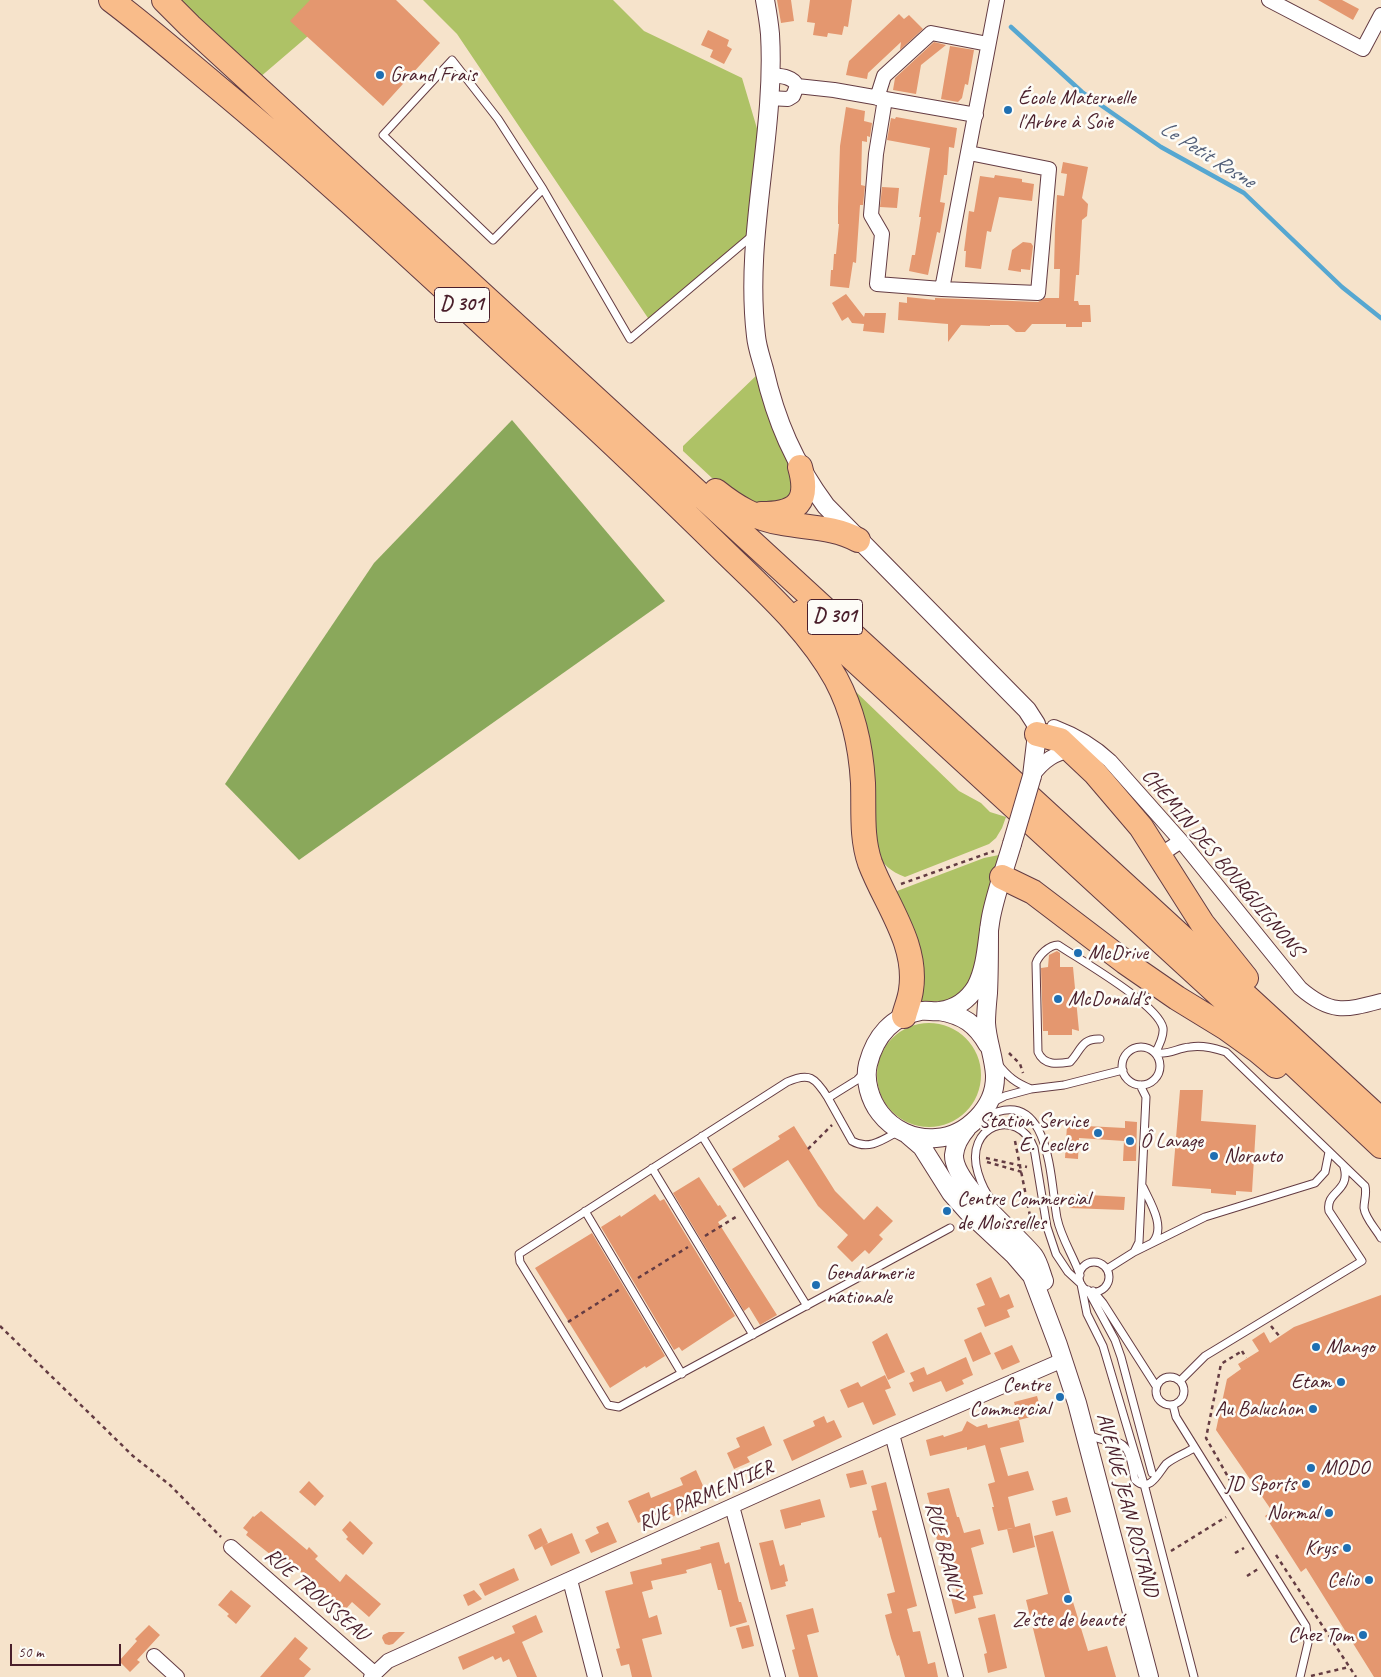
<!DOCTYPE html>
<meta charset="utf-8">
<style>
body{margin:0}
#map{position:relative;width:1381px;height:1677px;overflow:hidden;background:#f6e3cb;font-family:Caveat,sans-serif}
canvas{display:block}
.scale{position:absolute;left:10px;top:1644px;width:111px;height:22px;box-sizing:border-box;border:2px solid #4a1f2b;border-top:0;padding-left:6px;font-size:15px;line-height:18px;white-space:nowrap;color:#4a1f2b;-webkit-text-stroke:4px #fdfcf7;paint-order:stroke}
</style>
<div id="map">
<canvas width="1381" height="1677"></canvas>
<div class="scale">50 m</div>
</div>
<script>
const ctx = document.querySelector('canvas').getContext('2d');
ctx.lineJoin = 'round';
function fill(path, color) {
  ctx.fillStyle = color;
  ctx.fill(path, 'evenodd');
}
function strokePath(path, color, width, dash) {
  ctx.strokeStyle = color;
  ctx.lineWidth = width;
  ctx.lineCap = dash ? 'butt' : 'round';
  ctx.setLineDash(dash || []);
  ctx.stroke(path);
}
function drawText(font, color, halo, rows, align = 'center') {
  ctx.font = font + ' Caveat,sans-serif';
  ctx.lineWidth = 5;
  ctx.setLineDash([]);
  ctx.textBaseline = 'middle';
  ctx.strokeStyle = halo;
  ctx.fillStyle = color;
  for (const [text, x, y, turn = 0] of rows) {
    ctx.save();
    ctx.translate(x, y);
    ctx.rotate((+turn || 0) * Math.PI / 180);
    ctx.textAlign = isNaN(turn) ? turn : align;
    if (halo) ctx.strokeText(text, 0, 0);
    ctx.fillText(text, 0, 0);
    ctx.restore();
  }
}
fill(new Path2D(`
 M171,0H350L259,78Z
 M423,0H613L644,31L742,78L764,152L756,232L650,321L457,34Z
 M759,373L797,479L790,500L763,506L730,492L712,478L683,451V446Z
 M854,690L959,791L981,803L990,812L1006,817L1002,828L996,838L989,844L905,877C890,871 883,865 876,851L863,717Z
 M999,855L988,895L975,973L968,991L948,1001L917,1002L893,895L897,891L984,858Z
 M877 1075a52 52 0 1 1 104 0a52 52 0 1 1-104 0Z`), '#aec266');
fill(new Path2D(`
 M512,420L665,601L299,860L225,784L374,563Z`), '#8aa85b');
strokePath(new Path2D(`
 M1011,27L1082,92L1161,147L1244,193L1342,287L1381,318`), '#56a7d1', 4.5);
fill(new Path2D(`
 M310,0H396L440,43L383,106L290,21Z
 M777,0H791L794,21L781,23Z
 M810,0H852L848,27L844,26L842,35L828,33L827,37L813,35L815,23L807,22Z
 M1318,0H1342L1359,9L1353,20Z
 M899,14L904,19L909,15L923,29L900,50L901,42L868,73L867,79L846,75L849,61Z
 M708,30L729,40L727,46L732,49L724,64L710,57L713,50L701,45Z
 M934,42L946,45L921,65L916,94L893,90L895,78Z
 M950,46L974,50L968,85L965,84L962,98L958,102L941,99Z
 M846,107L865,111L864,121L872,123L870,137L867,136V142L862,141L861,185L865,186L863,205H860L856,263L853,262L849,288L830,286L831,270H833L834,254H836L839,224H838V207L840,146Z
 M896,117L957,128L954,148L949,147L947,175H944L940,202L945,203L940,233L937,232L928,275L909,271L912,255H915L921,217H919L930,148L887,140L891,118L895,119Z
 M1063,162L1088,167L1082,198L1088,204L1087,216L1082,220L1079,275H1076L1074,301H1078L1079,305H1090L1091,322H1082V327H1066V324H1032L1025,332H1016L1008,325H990V326L961,325L948,342V324L898,320L899,302L907,303V297L935,300V298L1038,302L1045,298H1059L1060,269H1054L1055,229L1057,195L1064,196L1067,174L1061,173Z
 M995,175L1022,179V182L1034,184L1032,201L999,197L991,232L987,231L981,269L965,267L966,251H964L969,211L974,212L980,176L994,178Z
 M882,187L899,188L897,208L880,207Z
 M1023,242L1031,243L1033,246L1030,270L1021,269V272L1008,270L1012,250Z
 M846,294L864,317L865,313H886L884,333L863,331L864,324L852,323L848,317L842,321L832,303Z
 M1057,951L1060,953V967H1073L1079,1031L1072,1029V1035H1048V1031H1043L1041,968L1048,967L1049,955Z
 M1180,1090H1203L1201,1121L1256,1125L1252,1192L1236,1191V1195L1211,1193V1189L1172,1186Z
 M1125,1121L1137,1122L1136,1161H1123L1124,1141L1079,1138L1078,1159L1065,1158L1067,1125L1125,1128Z
 M794,1126L835,1191L864,1220L877,1206L893,1221L879,1235L883,1239L869,1254L865,1250L852,1262L837,1247L848,1235L818,1206L788,1160L744,1188L732,1169L780,1139L778,1136Z
 M699,1177L718,1206L720,1205L727,1216L718,1222L777,1315L760,1325L749,1307L744,1311L673,1193Z
 M655,1194L660,1201L664,1199L735,1316L682,1351L679,1347L674,1350L601,1227L620,1215L621,1217Z
 M1070,1194L1125,1197L1124,1210L1069,1208Z
 M592,1233L665,1356L646,1368L645,1366L610,1388L535,1268Z
 M991,1277L1000,1298L1009,1294L1014,1307L1007,1310L1010,1317L985,1327L977,1308L985,1305L976,1284Z
 M1381,1295V1677H1374L1306,1568L1301,1572L1285,1547L1265,1516L1272,1511L1216,1430L1227,1379L1241,1369L1238,1364L1259,1351L1252,1340L1264,1332L1270,1343L1294,1327Z
 M981,1332L991,1354L973,1362L964,1340Z
 M887,1333L905,1372L888,1380L872,1342Z
 M1012,1345L1020,1362L1002,1370L994,1353Z
 M966,1357L973,1375L962,1380L964,1384L946,1392L941,1381L913,1392L909,1383L914,1381L910,1373L924,1367L927,1375Z
 M885,1375L891,1388L885,1390L896,1415L873,1425L863,1402L848,1408L840,1390L858,1382L861,1387Z
 M1037,1396L1042,1414L1019,1420L1014,1402Z
 M824,1416L827,1423L834,1420L842,1437L792,1461L783,1440L815,1426L813,1421Z
 M1019,1420L1024,1442L1000,1448L1008,1476L1028,1471L1034,1490L1008,1497L1015,1527L1030,1523L1035,1547L1013,1553L1007,1529L1013,1528L998,1531L992,1507H994L988,1484L995,1482L985,1445L967,1450V1447L930,1456L926,1440L943,1435L944,1437L962,1431L967,1421L977,1427L987,1424L988,1428Z
 M764,1426L772,1445L747,1457L750,1462L734,1469L727,1453L740,1447L736,1438Z
 M696,1470L704,1488L679,1500L684,1511L670,1518L666,1510L638,1523L628,1501L649,1492L651,1498L683,1485L680,1478Z
 M863,1470L867,1484L850,1488L846,1474Z
 M309,1481L324,1496L315,1506L299,1492Z
 M886,1482L917,1606L907,1609L913,1632L920,1631L928,1664L935,1662L938,1677H905L899,1655L897,1656L891,1638L885,1615L892,1613L887,1594L895,1592L881,1537L879,1538L872,1511L877,1510L871,1486Z
 M949,1488L957,1517H959L964,1533L980,1529L984,1544L971,1548L983,1594L973,1596L976,1608L955,1614L950,1594L957,1593L951,1569L944,1571L938,1548H939L933,1524H935L927,1493Z
 M1067,1497L1071,1512L1056,1516L1052,1501Z
 M820,1499L825,1517L801,1523V1525L785,1529L780,1510Z
 M261,1511L307,1550L309,1547L318,1556L315,1559L340,1582L346,1574L381,1604L369,1617L352,1602L345,1610L323,1592L320,1595L307,1584L310,1580L289,1562L286,1567L246,1535L248,1532L243,1528L253,1516L254,1517Z
 M350,1521L373,1543L363,1555L346,1539L348,1537L342,1530Z
 M608,1522L617,1542L591,1553L585,1540L599,1533L596,1527Z
 M541,1528L548,1543L535,1550L528,1535Z
 M1053,1531L1069,1589L1088,1651L1107,1646L1116,1677H1045L1026,1600L1048,1594L1034,1536Z
 M572,1533L580,1553L551,1566L542,1546Z
 M773,1540L780,1566L784,1564L788,1581L785,1582L786,1586L771,1590L759,1543Z
 M719,1542L725,1564L729,1562L739,1602H741L747,1622L730,1627L721,1590H718L711,1563L686,1570L687,1573L651,1581L653,1589L642,1592L649,1618L657,1615L662,1634L642,1639L652,1677H632L629,1664L621,1666L616,1649L620,1648L605,1591L633,1584L630,1572L662,1564L661,1559L701,1549L700,1547Z
 M514,1568L519,1580L485,1596L479,1584Z
 M231,1590L251,1606L236,1624L227,1616L229,1614L218,1605Z
 M474,1590L482,1599L468,1606L463,1595Z
 M813,1608L819,1632L807,1635L818,1677H799L792,1650L795,1649L786,1615Z
 M995,1614L1007,1668L988,1673L984,1654L987,1653L978,1618Z
 M536,1615L543,1632L522,1642L537,1677H517L509,1659L503,1662L501,1657L495,1660L493,1656L463,1670L458,1657L515,1633L512,1626Z
 M149,1625L160,1635L137,1660L140,1662L130,1672L119,1661L137,1641L135,1639Z
 M749,1625L754,1646L742,1649L736,1628Z
 M389,1632H405L393,1644L389,1645L385,1644L382,1638L383,1635Z
 M295,1637L308,1648L299,1659L311,1669L304,1677H260Z`), '#e4976f');
const service = new Path2D(`
 M543,189L493,240L383,135L452,60L498,119L543,189L630,339L753,235
 M1100,1039C1081,1038 1081,1051 1070,1062C1058,1064 1044,1066 1038,1052L1036,963C1039,955 1049,945 1058,945C1080,960 1158,1004 1163,1028C1164,1036 1159,1046 1155,1053C1170,1055 1177,1048 1190,1047C1203,1045 1214,1048 1226,1052L1365,1186C1367,1194 1364,1200 1364,1208C1365,1218 1376,1229 1381,1238
 M1122 1066a19 19 0 1 1 38 0a19 19 0 1 1-38 0Z
 M998,1064C1008,1077 1016,1083 1031,1089
 M864,1073L857,1080L828,1098L852,1141C869,1151 884,1139 899,1131
 M828,1098C815,1077 809,1072 787,1082L519,1254L520,1262L608,1405L619,1407L950,1228
 M991,1103L1005,1096L1031,1089L1064,1085L1123,1070
 M983,1118C1051,1081 1050,1180 1057,1218C1061,1238 1073,1255 1080,1275
 M702,1136L807,1306
 M652,1168L753,1335
 M1143,1187C1150,1202 1166,1227 1153,1242
 M992,1201C985,1192 981,1183 978,1173C963,1125 1018,1106 1034,1148L1047,1227L1056,1254L1068,1272L1081,1284L1087,1314L1103,1346L1144,1484L1194,1677
 M585,1211L682,1374
 M1134,1252L1205,1217L1315,1183L1325,1172L1329,1152
 M1079 1277a15 15 0 1 1 30 0a15 15 0 1 1-30 0Z
 M1107,1269L1134,1252L1139,1242L1146,1097L1140,1085
 M1088,1290L1115,1340L1121,1357L1152,1473
 M1093,1291L1103,1303L1156,1386
 M1156 1391a14 14 0 1 1 28 0a14 14 0 1 1-28 0Z
 M1180,1381L1205,1356L1362,1261L1329,1211C1325,1191 1351,1192 1344,1167
 M1173,1405L1176,1417L1306,1626L1308,1643L1300,1677
 M1089,1435C1098,1440 1106,1440 1116,1442C1131,1444 1132,1468 1135,1480C1150,1494 1159,1472 1166,1464C1173,1458 1186,1453 1194,1448`);
const minor = new Path2D(`
 M1269,0L1363,49L1381,15
 M797,86L834,90L976,115
 M768,98L788,99L793,96L797,86C793,76 780,76 770,75
 M877,98L884,76L931,33L988,44
 M885,99L876,154L871,215L882,234L877,284L942,289L1038,293L1049,169L969,153
 M942,289L997,0
 M1054,727C1075,735 1093,745 1110,761L1181,841L1300,988C1330,1014 1344,1011 1381,1001
 M1032,776C1045,759 1054,754 1074,749
 M1160,855L1181,841
 M892,1434L956,1677
 M732,1506L778,1677
 M231,1547L374,1673
 M570,1580L595,1677
 M154,1656L177,1677
 M371,1677L388,1661L892,1434L1063,1360`);
const tertiary = new Path2D(`
 M765,0C767,11 769,23 770,34C776,135 744,235 756,336C757,347 761,358 764,369C776,421 794,463 826,506L1027,710L1036,724L1037,734L1032,776
 M989,929C989,950 989,972 988,993C987,1003 986,1013 986,1023C987,1041 994,1057 995,1075C996,1107 967,1136 936,1138C914,1140 893,1130 880,1113C870,1100 864,1080 868,1064C875,1037 892,1016 921,1011C927,1010 934,1012 940,1011C955,1009 968,1000 976,987C987,966 987,939 991,917C996,892 1005,868 1012,844
 M939,1011C963,1015 976,1024 988,1045
 M967,1128C961,1135 955,1144 954,1155C953,1184 1016,1233 1034,1256C1039,1263 1041,1273 1044,1281
 M908,1135L922,1147L951,1193L968,1212L1014,1255L1032,1276L1058,1345L1077,1403L1149,1677`);
const trunk = new Path2D(`
 M111,0C147,27 181,57 216,86C334,184 445,290 558,393C615,445 670,498 725,552C765,591 809,630 836,679C853,711 861,747 863,783C864,810 861,837 870,863C886,905 918,944 911,990C910,999 906,1008 904,1016
 M164,0L190,26L1381,1120
 M716,491C736,507 756,519 782,523C809,528 834,527 858,540
 M761,514C797,514 810,502 800,467
 M802,612L1265,1037L1381,1146
 M1037,734L1060,740L1095,773L1141,827L1202,923L1246,978
 M1002,877L1033,892L1125,962L1177,998L1226,1028L1258,1051L1276,1066`);
strokePath(service, '#643c43', 9);
strokePath(minor, '#643c43', 16);
strokePath(tertiary, '#643c43', 20);
strokePath(trunk, '#643c43', 26);
strokePath(new Path2D(`
 M901,884L994,851
 M1009,1053L1020,1064L1023,1073
 M1015,1141L1033,1231
 M808,1149L832,1125
 M986,1158L1027,1167
 M987,1162L1022,1172
 M705,1236L739,1215
 M638,1278L688,1247
 M568,1322L620,1289
 M0,1326L133,1456L170,1485L221,1537
 M1271,1326L1280,1337
 M1242,1351L1246,1358
 M1231,1482L1206,1438L1221,1364L1242,1351
 M1171,1551L1226,1517
 M1235,1553L1244,1548
 M1276,1555L1356,1677
 M1247,1576L1258,1569
 M1141,1584L1150,1581L1156,1571
 M1311,1676L1349,1667`), '#643c43', 2.5, [4, 4]);
strokePath(service, '#fff', 7);
strokePath(minor, '#fff', 14);
strokePath(tertiary, '#fff', 18);
strokePath(trunk, '#f9bc8a', 24);
const tertiaryBridge = new Path2D(`
 M1012,844L1032,776`);
strokePath(tertiaryBridge, '#643c43', 20, []);
strokePath(tertiaryBridge, '#fff', 18);
for (const [x, y, r, color] of [
 [380,75,5,"#1f6fb2"],
 [1008,110,5,"#1f6fb2"],
 [1078,953,5,"#1f6fb2"],
 [1058,999,5,"#1f6fb2"],
 [1098,1133,5,"#1f6fb2"],
 [1130,1141,5,"#1f6fb2"],
 [1214,1156,5,"#1f6fb2"],
 [947,1211,5,"#1f6fb2"],
 [816,1285,5,"#1f6fb2"],
 [1316,1347,5,"#1f6fb2"],
 [1341,1382,5,"#1f6fb2"],
 [1060,1397,5,"#1f6fb2"],
 [1313,1409,5,"#1f6fb2"],
 [1311,1468,5,"#1f6fb2"],
 [1306,1484,5,"#1f6fb2"],
 [1329,1513,5,"#1f6fb2"],
 [1347,1548,5,"#1f6fb2"],
 [1369,1580,5,"#1f6fb2"],
 [1068,1599,5,"#1f6fb2"],
 [1363,1635,5,"#1f6fb2"]
]) {
  const dot = new Path2D();
  dot.arc(x, y, r, 0, 2 * Math.PI);
  ctx.fillStyle = color;
  ctx.fill(dot);
  strokePath(dot, '#fdfcf7', 2);
}
for (const [x, y, w] of [
 [462,305,55],
 [835,617,55]
]) {
  const box = new Path2D();
  box.roundRect(x - w / 2, y - 17.5, w, 35, 4);
  ctx.fillStyle = '#fdfcf7';
  ctx.fill(box);
  strokePath(box, '#4a1f2b', 1);
}
drawText('bold 20px', '#4a1f2b', null, [
 ["D 301",462,305],
 ["D 301",835,617]
]);
drawText('21px', '#4a1f2b', '#fdfcf7', [
 ["Grand Frais",390,75],
 ["École Maternelle",1018,98],
 ["l'Arbre à Soie",1018,122],
 ["McDrive",1088,953],
 ["McDonald's",1068,999],
 ["Station Service",1088,1121,"right"],
 ["E. Leclerc",1088,1145,"right"],
 ["Ô Lavage",1140,1141],
 ["Norauto",1224,1156],
 ["Centre Commercial",957,1199],
 ["de Moisselles",957,1223],
 ["Gendarmerie",826,1273],
 ["nationale",826,1297],
 ["Mango",1326,1347],
 ["Etam",1331,1382,"right"],
 ["Centre",1050,1385,"right"],
 ["Commercial",1050,1409,"right"],
 ["Au Baluchon",1303,1409,"right"],
 ["MODO",1321,1468],
 ["JD Sports",1296,1484,"right"],
 ["Normal",1319,1513,"right"],
 ["Krys",1337,1548,"right"],
 ["Celio",1359,1580,"right"],
 ["Ze'ste de beauté",1068,1620,"center"],
 ["Chez Tom",1353,1635,"right"]
], 'left');
drawText('21px', '#4a1f2b', '#fdfcf7', [
 ["CHEMIN DES BOURGUIGNONS",1222,863,50],
 ["RUE PARMENTIER",706,1496,-24],
 ["AVENUE JEAN ROSTAND",1127,1505,75],
 ["RUE BRANLY",944,1551,75],
 ["RUE TROUSSEAU",316,1595,41]
]);
drawText('italic 22px', '#4f5c76', '#fdfcf7', [
 ["Le Petit Rosne",1207,155,32]
]);
</script>
